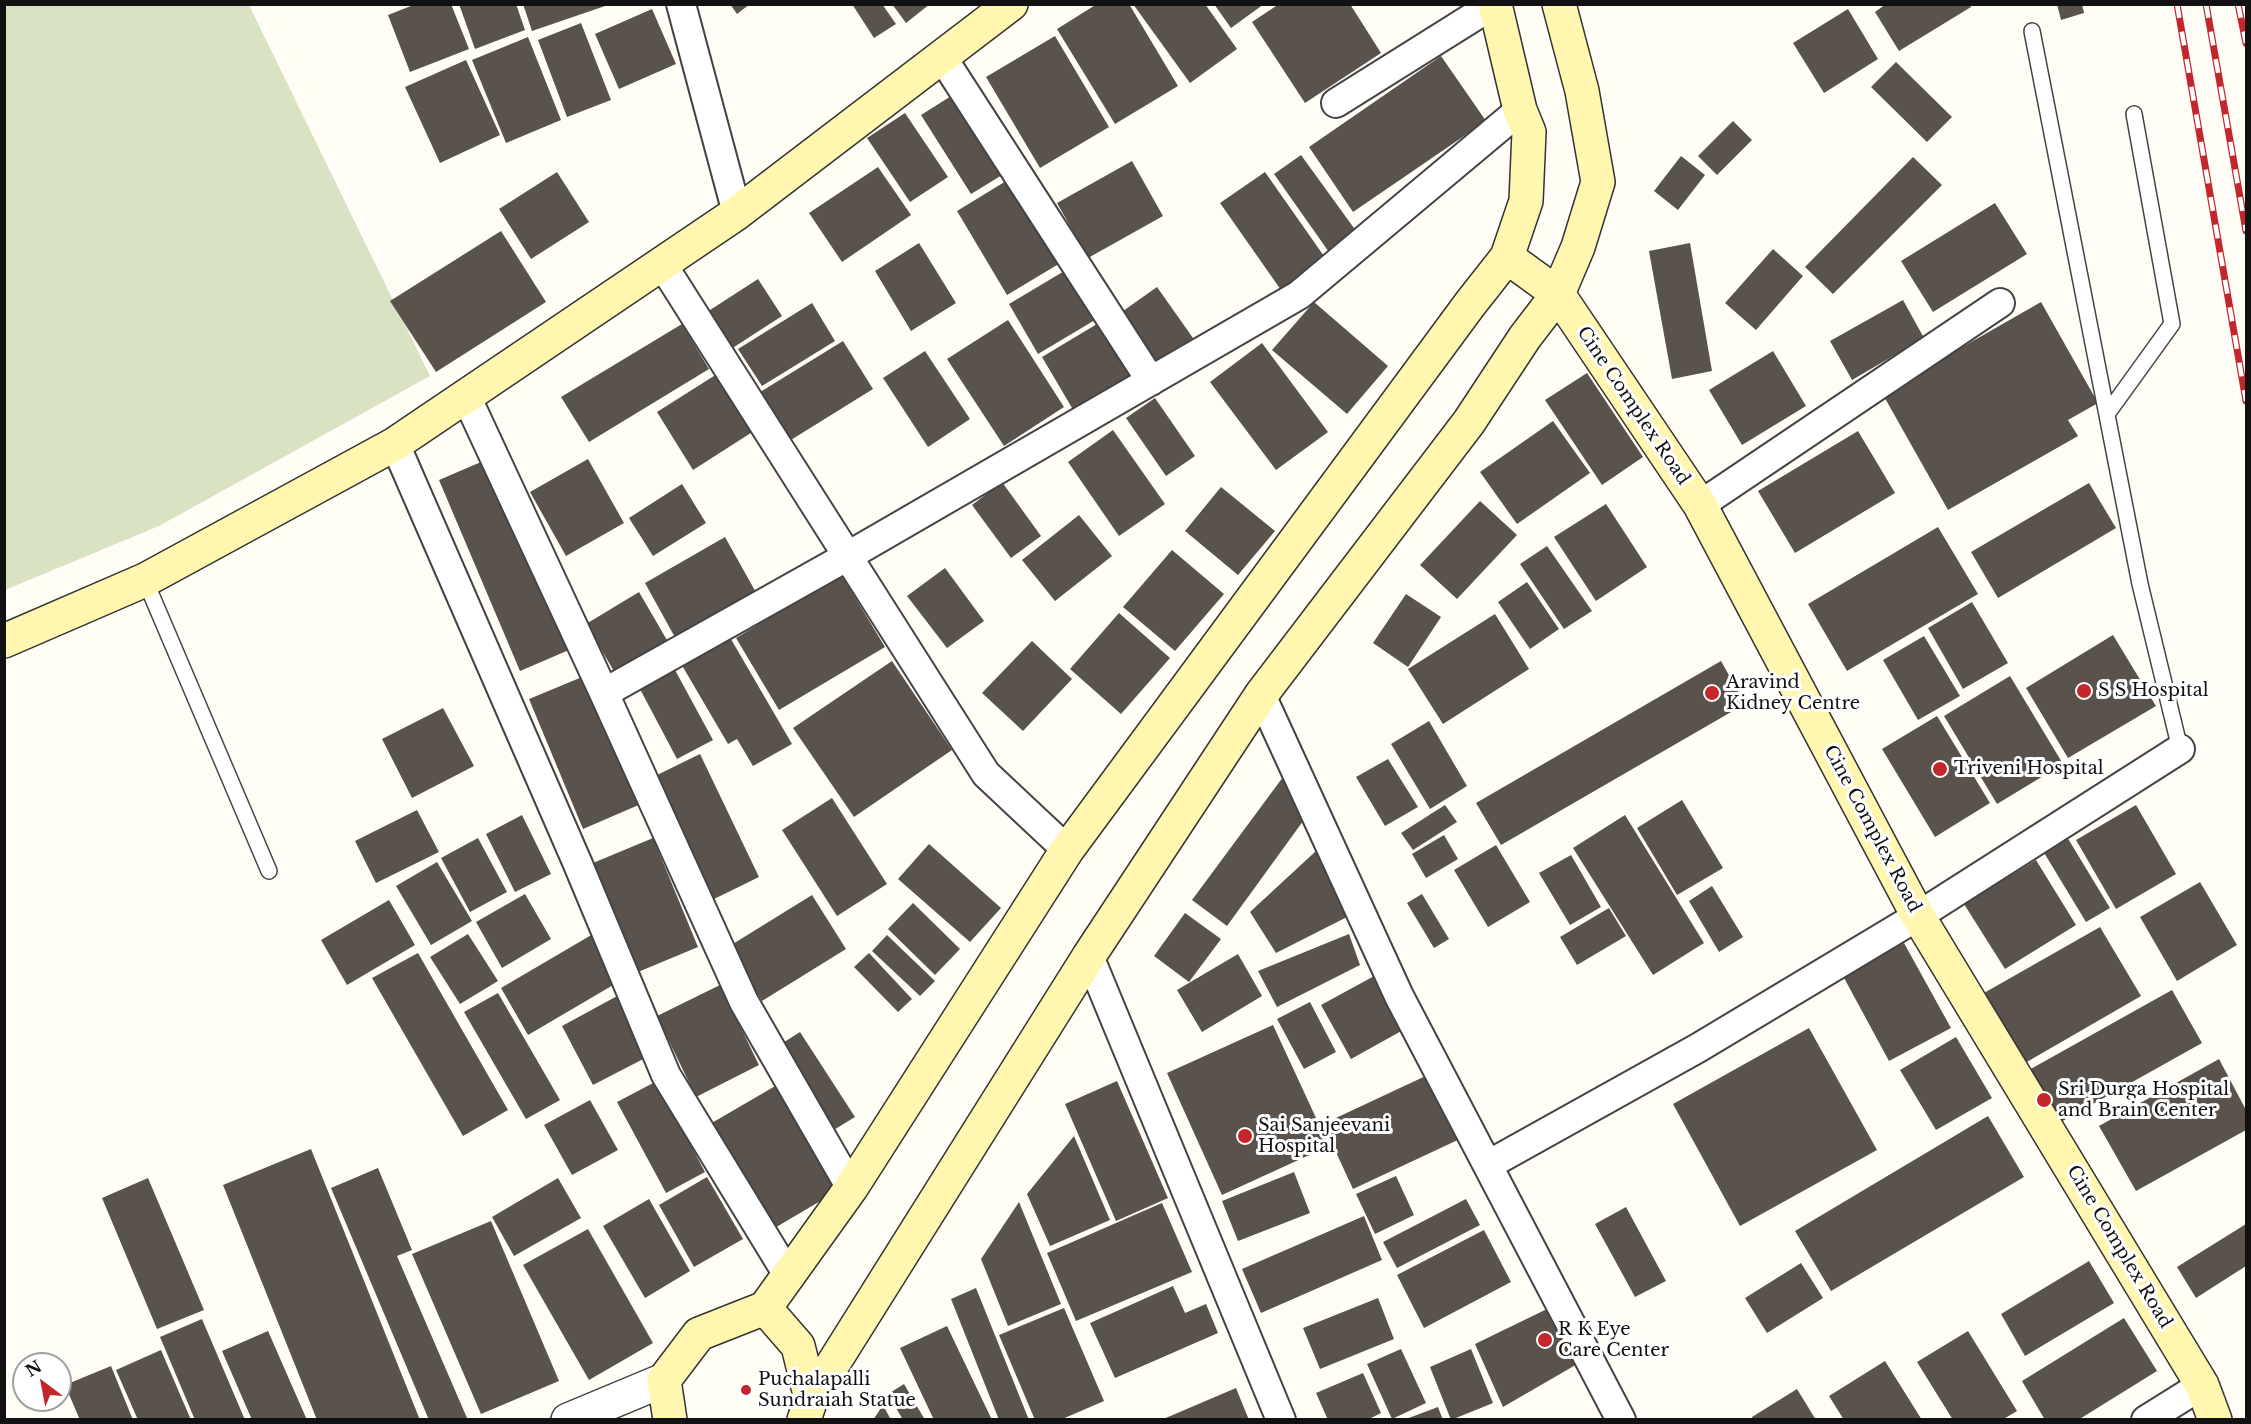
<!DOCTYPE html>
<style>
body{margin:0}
#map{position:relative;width:2251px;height:1424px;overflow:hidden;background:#fffdf5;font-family:"Libre Baskerville",serif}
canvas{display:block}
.frame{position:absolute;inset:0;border:6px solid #111;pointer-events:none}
.north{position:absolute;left:12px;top:1352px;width:60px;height:60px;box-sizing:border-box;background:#fff;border:2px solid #a0a0a0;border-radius:50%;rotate:328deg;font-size:16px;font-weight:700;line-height:24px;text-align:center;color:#111}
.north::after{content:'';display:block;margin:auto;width:21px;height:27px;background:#c4262e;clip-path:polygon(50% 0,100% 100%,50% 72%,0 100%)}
</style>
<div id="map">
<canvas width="2251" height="1424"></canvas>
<div class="frame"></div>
<div class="north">N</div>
</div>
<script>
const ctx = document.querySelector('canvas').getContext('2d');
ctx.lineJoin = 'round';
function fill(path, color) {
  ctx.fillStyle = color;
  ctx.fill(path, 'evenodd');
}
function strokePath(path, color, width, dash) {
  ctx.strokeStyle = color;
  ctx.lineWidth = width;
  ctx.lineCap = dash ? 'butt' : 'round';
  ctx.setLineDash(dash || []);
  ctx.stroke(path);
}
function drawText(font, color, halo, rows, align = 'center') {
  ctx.font = font + ' "Libre Baskerville",serif';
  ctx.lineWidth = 6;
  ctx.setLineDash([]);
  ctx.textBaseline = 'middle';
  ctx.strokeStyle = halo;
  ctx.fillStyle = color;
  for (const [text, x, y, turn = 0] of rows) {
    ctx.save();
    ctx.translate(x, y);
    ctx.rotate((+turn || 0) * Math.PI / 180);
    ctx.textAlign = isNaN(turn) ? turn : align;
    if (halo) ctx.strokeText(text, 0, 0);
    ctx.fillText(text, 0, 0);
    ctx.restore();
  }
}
fill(new Path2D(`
 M5,5H249L430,376L159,526L5,590Z`), '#d9e3c4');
fill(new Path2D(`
 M416,4H451L469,49L410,72L388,15Z
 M459,4H516L525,30L475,49Z
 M523,4H608V5L532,31Z
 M730,4H750L737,14Z
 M852,4H882L896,24L874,38Z
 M892,4H930L906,23Z
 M1097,4H1129L1178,86L1115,124L1057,29Z
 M1133,4H1205L1237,49L1190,83Z
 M1214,4H1264L1231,28Z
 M1279,4H1350L1381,53L1305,103L1252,22Z
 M1886,4H1970L1971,7L1899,51L1875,12Z
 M2057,4H2082L2084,13L2061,20Z
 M652,9L676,64L619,89L595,34Z
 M1848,9L1878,59L1824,93L1793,43Z
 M581,23L611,100L567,117L538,40Z
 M1055,36L1109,127L1040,168L986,77Z
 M528,37L561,120L506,143L472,60Z
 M1441,56L1486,121L1353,212L1309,147Z
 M466,60L500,135L440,163L405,87Z
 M1896,62L1952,117L1927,142L1871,87Z
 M956,93L1007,172L971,194L921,115Z
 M905,113L948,177L910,202L867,138Z
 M1733,121L1752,140L1717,175L1698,156Z
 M1301,155L1359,235L1331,255L1274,174Z
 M1681,156L1705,175L1678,210L1654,191Z
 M1913,157L1942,185L1833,294L1805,267Z
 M1132,161L1163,216L1088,258L1057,203Z
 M878,167L911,215L842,262L809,213Z
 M557,172L589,222L531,259L499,209Z
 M1265,172L1326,259L1281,290L1220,203Z
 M1011,178L1062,262L1007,295L957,211Z
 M1995,203L2027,254L1933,312L1901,261Z
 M501,231L546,302L436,372L390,301Z
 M919,243L956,303L911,331L875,271Z
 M1690,243L1712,371L1672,379L1649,251Z
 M1773,249L1803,276L1756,330L1725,303Z
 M1071,267L1100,317L1038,354L1009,304Z
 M758,279L782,316L731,349L707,312Z
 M1157,287L1193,338L1152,366L1116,316Z
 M1903,300L1924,338L1852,380L1830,341Z
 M1314,302L1388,366L1347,414L1272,350Z
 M2041,302L2098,403L2068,420L2078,436L1948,510L1882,393Z
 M812,303L835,341L762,386L738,349Z
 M1107,318L1140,374L1075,413L1042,357Z
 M1008,320L1064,407L1004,446L947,359Z
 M682,324L709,369L589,442L561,397Z
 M843,341L873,389L786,443L757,394Z
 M1262,343L1328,432L1276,470L1210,382Z
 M925,351L970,419L928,447L883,378Z
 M1773,351L1806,406L1742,445L1709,390Z
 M1587,373L1643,457L1602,485L1545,400Z
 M717,374L754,431L693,470L657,412Z
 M1155,398L1195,456L1166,476L1126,418Z
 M1553,421L1590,473L1517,524L1480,472Z
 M1113,430L1165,504L1119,536L1068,462Z
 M1858,431L1895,493L1795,553L1758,491Z
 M488,459L569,650L520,671L439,480Z
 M588,459L624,523L566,556L530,492Z
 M1002,482L1041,536L1011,558L972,505Z
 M2089,483L2116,528L1998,598L1971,552Z
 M682,484L706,523L653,556L629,518Z
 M1221,487L1275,531L1238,575L1185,531Z
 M1480,501L1517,535L1457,599L1420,565Z
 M1606,504L1647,567L1596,601L1554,537Z
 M1079,515L1112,556L1055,601L1022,560Z
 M1938,527L1978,594L1847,671L1808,604Z
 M725,537L758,596L677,641L645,583Z
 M1547,546L1592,611L1564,629L1520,564Z
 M1172,550L1224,594L1175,651L1123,607Z
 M945,568L984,621L947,648L907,596Z
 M841,574L885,647L779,710L736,638Z
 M1527,582L1559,629L1530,649L1498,602Z
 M639,592L671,647L618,678L586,624Z
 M1406,594L1441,617L1408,667L1373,643Z
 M1972,602L2008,663L1963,689L1928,628Z
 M1119,613L1170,658L1121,714L1070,669Z
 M1495,614L1529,669L1443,724L1408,669Z
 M728,634L792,744L753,766L737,739L728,744L680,662Z
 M2113,635L2156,706L2068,758L2026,688Z
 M1924,636L1960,696L1918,720L1883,660Z
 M1032,641L1072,679L1023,731L982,693Z
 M892,661L952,750L854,817L793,728Z
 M1721,661L1745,704L1501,845L1476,803Z
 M675,670L713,740L677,759L640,689Z
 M587,675L641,804L583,829L529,699Z
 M2010,676L2063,764L1997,804L1944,716Z
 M443,708L474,766L412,798L382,739Z
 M1937,716L1990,803L1935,837L1882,749Z
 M1429,721L1467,786L1430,809L1391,744Z
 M700,754L759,877L712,900L653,777Z
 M1388,759L1418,807L1385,826L1356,777Z
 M1286,773L1306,817L1227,926L1192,900Z
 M832,798L887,884L837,916L782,830Z
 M1682,800L1723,868L1677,895L1637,828Z
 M1445,805L1457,822L1413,850L1401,833Z
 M2136,805L2176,874L2116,909L2076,840Z
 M417,810L439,852L376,883L355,841Z
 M522,815L551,874L515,892L486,834Z
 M1625,815L1704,943L1653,975L1573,848Z
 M1444,835L1458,859L1426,878L1412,854Z
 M2067,837L2110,908L2086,922L2043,851Z
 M478,838L507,892L470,912L441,858Z
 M653,838L698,947L638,972L593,863Z
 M929,844L1001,908L970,942L898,879Z
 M1496,845L1530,902L1488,927L1454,870Z
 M1316,851L1349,916L1276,953L1250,912Z
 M1571,855L1601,907L1570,925L1539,873Z
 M2036,860L2076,925L2005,969L1964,904Z
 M437,862L472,921L431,945L396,886Z
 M2200,882L2237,945L2177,981L2140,917Z
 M1712,886L1743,937L1719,952L1689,901Z
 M525,894L551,939L502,968L476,922Z
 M1422,894L1449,939L1434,948L1407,903Z
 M812,895L846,949L762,1001L728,947Z
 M389,900L415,945L347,985L321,940Z
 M913,903L960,949L935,975L888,929Z
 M1609,908L1626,936L1577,965L1560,937Z
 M1185,913L1221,939L1189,982L1154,956Z
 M2100,927L2141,996L2025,1063L1984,993Z
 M468,934L498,981L460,1004L430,957Z
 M593,934L620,981L528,1035L501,988Z
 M1349,934L1360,965L1277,1007L1258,971Z
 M887,935L935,981L920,996L872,951Z
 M1904,943L1951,1028L1889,1061L1843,976Z
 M418,953L508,1110L463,1136L372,978Z
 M869,953L912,999L898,1012L854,967Z
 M1238,954L1262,996L1202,1032L1177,990Z
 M1376,975L1405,1029L1351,1059L1321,1005Z
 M720,985L759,1065L696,1097L657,1016Z
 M2172,990L2202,1043L2050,1128L2020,1075Z
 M498,993L560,1100L526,1119L464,1012Z
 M619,995L651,1055L593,1085L562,1026Z
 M1310,1002L1336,1052L1304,1069L1277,1019Z
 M1273,1025L1329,1146L1222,1195L1167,1073Z
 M1809,1028L1877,1150L1740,1226L1673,1104Z
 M800,1032L855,1117L832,1131L778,1046Z
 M1956,1037L1992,1098L1936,1130L1900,1070Z
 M2219,1059L2246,1110V1130L2136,1191L2099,1126Z
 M1432,1073L1462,1138L1353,1189L1323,1124Z
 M657,1081L705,1172L666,1193L617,1102Z
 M1117,1081L1168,1198L1116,1221L1065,1104Z
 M777,1085L839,1190L773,1229L710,1124Z
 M590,1100L618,1150L572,1175L544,1125Z
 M1988,1116L2024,1177L1831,1291L1795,1231Z
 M1074,1136L1110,1220L1050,1246L1027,1194Z
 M311,1149L420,1420H317L223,1185Z
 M378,1168L412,1250L397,1256L467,1418L464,1420H429L331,1188Z
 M1294,1172L1310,1213L1238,1241L1222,1201Z
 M1396,1176L1414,1215L1375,1234L1356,1194Z
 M707,1177L743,1239L694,1267L659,1205Z
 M148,1178L204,1310L157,1329L102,1198Z
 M558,1178L581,1218L514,1256L492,1217Z
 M649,1199L690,1271L645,1298L603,1226Z
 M1466,1199L1480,1225L1397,1268L1383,1242Z
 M1019,1202L1061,1304L1008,1326L981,1259Z
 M1162,1203L1192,1272L1076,1321L1047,1253Z
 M1626,1207L1666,1281L1635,1297L1595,1224Z
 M1364,1216L1382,1260L1261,1313L1242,1269Z
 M491,1221L559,1381L481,1414L412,1254Z
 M2246,1224V1266L2196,1298L2177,1267Z
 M588,1229L653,1343L589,1380L523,1265Z
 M1484,1230L1511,1282L1424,1328L1397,1275Z
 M2089,1261L2114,1303L2025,1356L2001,1314Z
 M1801,1263L1823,1298L1767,1333L1745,1298Z
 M1173,1286L1185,1313L1206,1304L1218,1333L1115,1378L1090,1323Z
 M976,1288L1029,1420H999L951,1299Z
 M1378,1298L1394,1339L1320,1369L1303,1328Z
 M1064,1308L1104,1401L1060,1420H1035L999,1335Z
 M1549,1308L1579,1363L1503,1407L1475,1344Z
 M2124,1318L2157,1371L2078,1420H2045L2022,1381Z
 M202,1319L245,1420H195L160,1337Z
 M947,1326L992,1420H934L900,1348Z
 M268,1331L307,1420H252L222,1351Z
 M1968,1331L2017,1411L2002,1420H1953L1917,1362Z
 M1401,1349L1426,1403L1392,1419L1367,1364Z
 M1471,1349L1493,1403L1451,1420L1430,1367Z
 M161,1350L191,1420H138L116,1370Z
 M1885,1361L1922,1420H1844L1829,1396Z
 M111,1366L133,1420H80L65,1385Z
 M1363,1373L1381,1413L1367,1420H1328L1316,1393Z
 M904,1384L925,1420H903L888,1394Z
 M1236,1388L1249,1420H1161Z
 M1797,1389L1816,1420H1753L1752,1417Z
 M883,1405L891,1420H873Z
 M1438,1407L1443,1420H1407L1406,1419Z`), '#5a524d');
const service = new Path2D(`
 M2032,31L2140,584L2180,749
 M2107,414L2172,324L2134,114
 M145,580L269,871`);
const minor = new Path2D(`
 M681,4L737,213
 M942,57L1151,381
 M1336,103L1494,4
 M662,264L986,774L1067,850
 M466,396L604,693L744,1002L851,1188
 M395,444L577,862L666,1075L788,1275
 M1700,505L2000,303
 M604,693L848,556L1299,295L1520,110
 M1261,695L1399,996L1621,1420
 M1089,956L1281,1420
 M1488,1165L1698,1048L1918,916L2180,749
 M2146,1420L2202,1385`);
const tertiary = new Path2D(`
 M568,1420L664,1380`);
const secondary = new Path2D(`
 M1507,257L1558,294L1700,505L1918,916L2202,1385L2215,1420
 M4,641L145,580L395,444L737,213L1011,4
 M765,1308L798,1346L811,1399
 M670,1420L664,1380L699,1334L765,1308L851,1188L1067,850L1470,304L1507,257L1526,201L1529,132L1520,110L1495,4
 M804,1420L811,1399L1089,956L1261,695L1469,422L1525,337L1558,294L1578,247L1598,182L1582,91L1559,4`);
strokePath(service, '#444', 18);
strokePath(minor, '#444', 32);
strokePath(tertiary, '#444', 36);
strokePath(secondary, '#333', 36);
strokePath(service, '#fff', 15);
strokePath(minor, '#fff', 28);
strokePath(tertiary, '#fff', 33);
strokePath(secondary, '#fff6b0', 33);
const rail = new Path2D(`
 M2177,4L2246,401
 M2206,4L2246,231
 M2238,4L2246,43`);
strokePath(rail, '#c4262e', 7);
strokePath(rail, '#fff', 4.5, [14]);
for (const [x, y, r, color] of [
 [2084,691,8,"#c4262e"],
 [1712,693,8,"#c4262e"],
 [1940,769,8,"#c4262e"],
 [2044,1100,8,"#c4262e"],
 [1245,1136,8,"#c4262e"],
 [1545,1340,8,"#c4262e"],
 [746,1390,6,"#c4262e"]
]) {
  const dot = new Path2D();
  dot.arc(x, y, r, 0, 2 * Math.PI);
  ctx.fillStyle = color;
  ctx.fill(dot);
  strokePath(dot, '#fff', 2);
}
drawText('18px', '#111', '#fff', [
 ["Cine Complex Road",1633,406,56],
 ["Cine Complex Road",1872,829,62],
 ["Cine Complex Road",2119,1247,59]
]);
drawText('18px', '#111', '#fff', [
 ["Aravind",1726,683],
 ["Kidney Centre",1726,704],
 ["S S Hospital",2098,691],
 ["Triveni Hospital",1954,769],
 ["Sri Durga Hospital",2058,1090],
 ["and Brain Center",2058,1111],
 ["Sai Sanjeevani",1258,1126],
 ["Hospital",1258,1147],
 ["R K Eye",1558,1330],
 ["Care Center",1558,1351],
 ["Puchalapalli",758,1380],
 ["Sundraiah Statue",758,1401]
], 'left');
</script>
